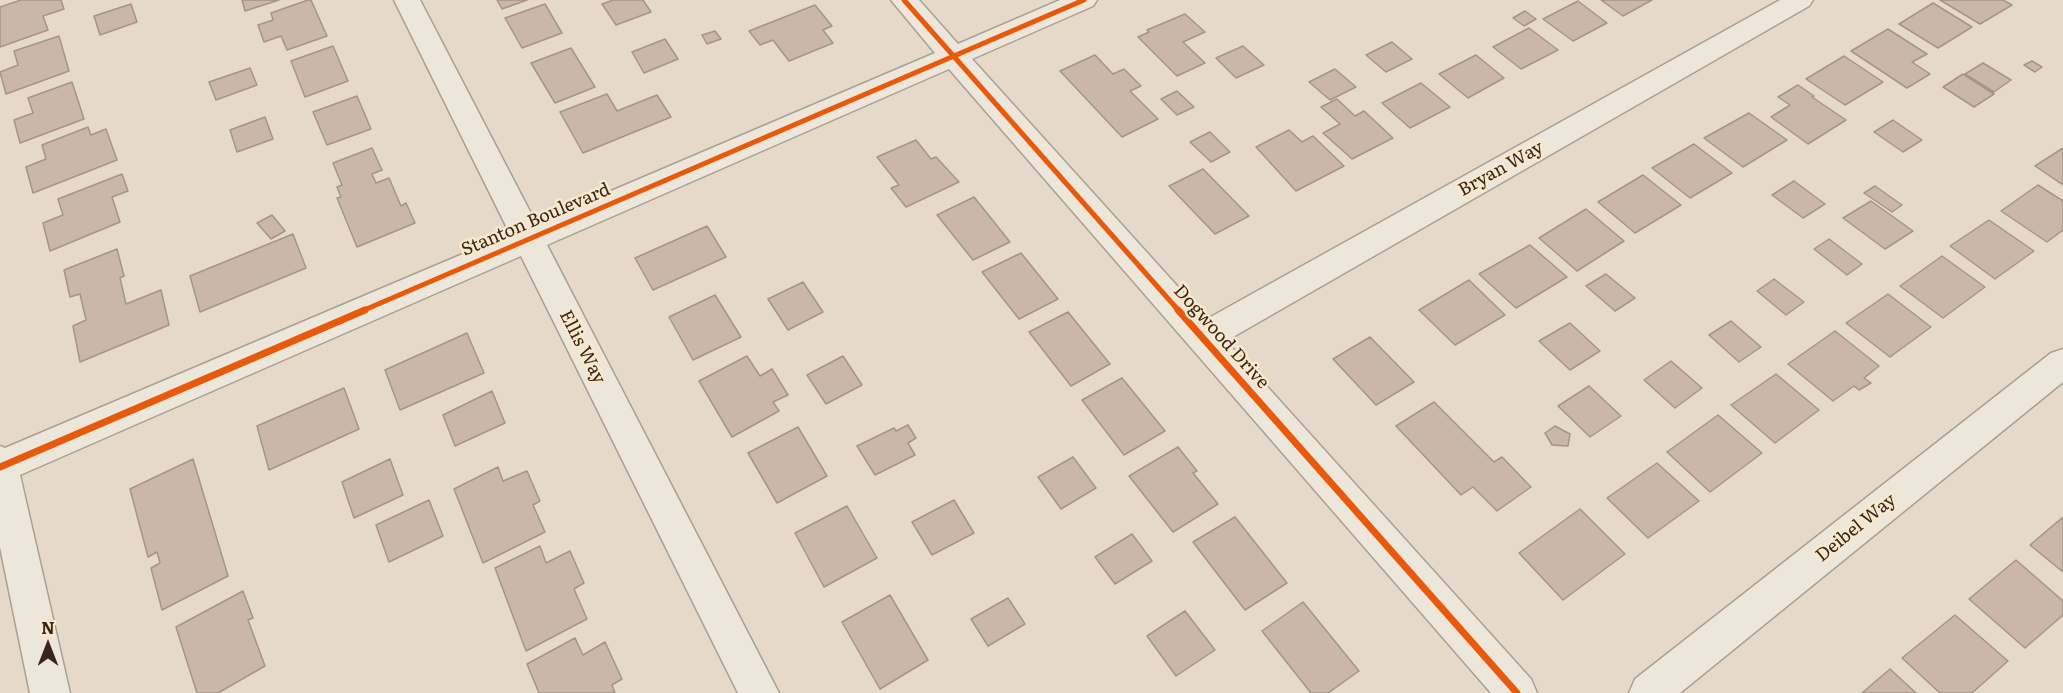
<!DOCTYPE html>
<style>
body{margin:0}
#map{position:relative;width:2063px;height:693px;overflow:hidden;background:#e5dac9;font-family:Literata,serif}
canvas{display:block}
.north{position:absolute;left:18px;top:615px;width:60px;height:60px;-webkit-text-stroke:4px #f9e8cc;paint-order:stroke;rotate:0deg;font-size:16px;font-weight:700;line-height:24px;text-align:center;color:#39261a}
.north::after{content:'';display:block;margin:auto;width:21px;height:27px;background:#39261a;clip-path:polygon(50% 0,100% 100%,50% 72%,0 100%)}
</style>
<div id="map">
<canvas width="2063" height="693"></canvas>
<div class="north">N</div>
</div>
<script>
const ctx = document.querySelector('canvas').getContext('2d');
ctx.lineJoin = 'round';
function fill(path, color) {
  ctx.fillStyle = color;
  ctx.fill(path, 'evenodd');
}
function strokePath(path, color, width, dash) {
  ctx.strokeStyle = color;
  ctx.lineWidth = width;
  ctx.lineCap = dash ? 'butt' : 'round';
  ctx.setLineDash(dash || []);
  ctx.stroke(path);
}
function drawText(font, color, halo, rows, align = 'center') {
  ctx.font = font + ' Literata,serif';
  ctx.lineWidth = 5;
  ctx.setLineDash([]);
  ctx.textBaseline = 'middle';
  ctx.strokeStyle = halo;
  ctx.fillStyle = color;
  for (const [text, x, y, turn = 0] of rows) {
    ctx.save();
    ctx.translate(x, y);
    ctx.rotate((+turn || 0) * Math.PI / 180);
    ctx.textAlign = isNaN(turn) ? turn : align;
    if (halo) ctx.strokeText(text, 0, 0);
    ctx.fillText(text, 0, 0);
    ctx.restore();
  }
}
const building = new Path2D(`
 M21,0H61L64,9L43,16L48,30L0,47V7Z
 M242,0H279L245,11Z
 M308,0H311L327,36L287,50L281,36L264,42L258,25L273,20L271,13Z
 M497,0H527L502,9Z
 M613,0H643L651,12L616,25L602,4Z
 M1601,0H1652L1623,16Z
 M1940,0H2003L2012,5L1980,24Z
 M1578,1L1607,23L1573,41L1543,19Z
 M1933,3L1972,27L1938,48L1899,24Z
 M131,4L137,22L100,35L94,16Z
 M545,4L562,33L522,48L505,18Z
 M815,5L832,26L823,30L833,43L789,61L773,40L760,45L749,31Z
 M1525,11L1536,19L1524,26L1513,18Z
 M1185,14L1205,32L1183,42L1205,63L1177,76L1138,37L1149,32L1147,30Z
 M1529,28L1558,50L1521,69L1493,47Z
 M1888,29L1927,54L1912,62L1930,74L1907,88L1851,51Z
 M715,31L721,39L707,44L702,35Z
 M59,36L69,71L6,94L0,72L18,65L14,51Z
 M665,39L678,59L644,73L632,52Z
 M1392,42L1412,59L1386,72L1366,55Z
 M333,46L348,81L305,97L291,61Z
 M1243,46L1264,65L1236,78L1216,58Z
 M571,48L595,87L555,103L531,63Z
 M1095,55L1113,74L1124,69L1141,86L1130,91L1158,119L1122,137L1060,71Z
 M1476,55L1504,78L1468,98L1439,74Z
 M1844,56L1883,82L1845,105L1806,79Z
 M2032,61L2042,67L2035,72L2024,65Z
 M1983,63L2011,80L1994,92L1965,74Z
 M250,68L257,85L216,100L209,82Z
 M1335,69L1356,87L1330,100L1309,82Z
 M1963,74L1994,94L1974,107L1943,87Z
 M72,82L84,119L20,143L14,120L33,113L28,98Z
 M1421,83L1450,107L1410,128L1382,103Z
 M1798,85L1814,96L1812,97L1846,120L1808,144L1771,117L1790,105L1778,97Z
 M1177,91L1194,107L1177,115L1161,99Z
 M607,94L617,111L657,95L671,117L583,153L560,112Z
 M357,96L371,129L327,145L313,112Z
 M1337,99L1355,116L1364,111L1393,138L1352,159L1323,133L1340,124L1321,107Z
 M1749,113L1787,140L1743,167L1704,138Z
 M265,117L273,139L237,152L230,130Z
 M1893,120L1922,140L1903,152L1874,132Z
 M88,127L91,135L106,129L117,160L33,193L26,167L46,159L42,145Z
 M1289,130L1302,142L1313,136L1344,166L1296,191L1256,147Z
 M1210,132L1230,152L1211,162L1190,142Z
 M916,140L931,159L936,157L959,182L906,207L891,188L899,185L877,157Z
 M1694,144L1732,173L1690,198L1652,168Z
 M372,148L382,170L372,174L376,183L389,178L401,206L406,203L415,223L357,247L337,198L341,197L337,187L342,185L333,163Z
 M2063,148V185L2035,166Z
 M1203,169L1249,216L1215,234L1169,186Z
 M122,174L128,191L112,197L120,222L50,251L43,223L63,215L58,199Z
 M1643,175L1681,205L1635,233L1598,202Z
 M1794,181L1825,204L1803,218L1772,195Z
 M2038,185L2063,201V230L2047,242L2001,211Z
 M1875,186L1902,205L1892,212L1864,193Z
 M974,197L1010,242L973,260L937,215Z
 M1871,201L1913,231L1885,249L1843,218Z
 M1586,209L1624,241L1577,271L1539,238Z
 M272,215L285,231L271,239L257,223Z
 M1989,220L2034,251L1995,279L1950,246Z
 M707,226L726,257L653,290L635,258Z
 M293,234L306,268L200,312L190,276Z
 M1829,239L1862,264L1847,275L1814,249Z
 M1530,245L1567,277L1516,308L1479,274Z
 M117,249L124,276L120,278L126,304L161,290L169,325L80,362L73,326L86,320L80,294L70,297L64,270Z
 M1021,253L1058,299L1019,319L982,272Z
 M1942,256L1985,287L1943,318L1900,286Z
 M1606,274L1635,298L1615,311L1586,286Z
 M1774,279L1804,302L1786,315L1757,291Z
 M1469,280L1505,315L1455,345L1419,310Z
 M803,282L823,312L788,330L768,299Z
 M1888,294L1931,327L1890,357L1846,323Z
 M715,295L741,337L693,360L669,317Z
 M1068,312L1110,364L1071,386L1029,332Z
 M1731,321L1761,347L1739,362L1709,335Z
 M1570,323L1600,351L1570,370L1539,341Z
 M1835,331L1879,366L1864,378L1871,383L1859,390L1854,386L1833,401L1788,364Z
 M467,333L484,373L400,410L385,370Z
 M1370,337L1414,382L1376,405L1333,359Z
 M747,356L760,376L772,369L788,395L773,402L779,411L732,437L699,381Z
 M843,356L862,385L826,404L807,375Z
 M1671,361L1702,388L1675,408L1644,380Z
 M1776,374L1819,410L1775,443L1731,405Z
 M1122,378L1165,431L1124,455L1082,400Z
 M1589,386L1621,416L1590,437L1558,406Z
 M344,388L359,429L269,470L257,426Z
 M492,391L505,423L455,446L443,415Z
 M1434,402L1494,462L1502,457L1531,487L1497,511L1473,487L1461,495L1396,426Z
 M1718,415L1762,453L1710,492L1667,452Z
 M908,425L916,438L908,443L915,455L875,475L857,446L894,428L896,431Z
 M1555,426L1570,434L1568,446L1552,445L1545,433Z
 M798,427L827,476L777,503L748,453Z
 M1178,447L1197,471L1193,473L1218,504L1173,532L1129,476Z
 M1073,457L1096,488L1061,509L1038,477Z
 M193,459L228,576L162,610L151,568L160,563L157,552L148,557L130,489Z
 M390,459L403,495L354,518L342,482Z
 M1657,463L1699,501L1648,538L1607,498Z
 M498,467L503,481L527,471L540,501L533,505L545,532L483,563L454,489Z
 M429,500L443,536L389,562L376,525Z
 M954,500L974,533L932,555L912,522Z
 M847,506L877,558L824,587L795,533Z
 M1580,509L1625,554L1563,600L1519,553Z
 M1235,517L1287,583L1245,610L1193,542Z
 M2063,517V572L2030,545Z
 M1132,534L1152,561L1115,584L1095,557Z
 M540,546L546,563L570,551L584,583L574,589L587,619L526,651L495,568Z
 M2016,560L2063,601V615L2025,648L1969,599Z
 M243,591L253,618L248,620L265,666L218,693H197L176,627Z
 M890,595L928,660L880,689L842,622Z
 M1008,598L1025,624L988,646L971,619Z
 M1303,602L1359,671L1328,693H1311L1262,631Z
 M1185,611L1215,650L1176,676L1147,636Z
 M1955,615L2008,661L1972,693H1940L1902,658Z
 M575,638L583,655L605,642L622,679L612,685L615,693H539L527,664Z
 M1890,669L1916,693H1862Z`);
fill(building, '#cab7a9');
strokePath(building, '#a59588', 1.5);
const minor = new Path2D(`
 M394,0H420L536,223L935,53L891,0H919L958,44L1060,0H1097L1093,6L972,59L1207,319L1780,0H1813L1809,6L1226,341L1531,679L1537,693H1491L949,69L547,245L779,693H738L521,256L20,475L70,693H30L0,547V446L5,448L510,234Z
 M2063,349V382L1680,693H1629L1635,679L2051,353Z`);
strokePath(minor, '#aa9f93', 3);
fill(minor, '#ede6db');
strokePath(new Path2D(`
 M904,0L1179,311
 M362,311L1084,0`), '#e8590c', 5);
strokePath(new Path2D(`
 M1178,310L1517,693
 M0,467L365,310`), '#e8590c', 7);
drawText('18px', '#39261a', '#f9e8cc', [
 ["Bryan Way",1501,169,-29],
 ["Stanton Boulevard",536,220,-23],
 ["Dogwood Drive",1221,337,48],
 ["Ellis Way",582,347,63],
 ["Deibel Way",1856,528,-39]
]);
</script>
